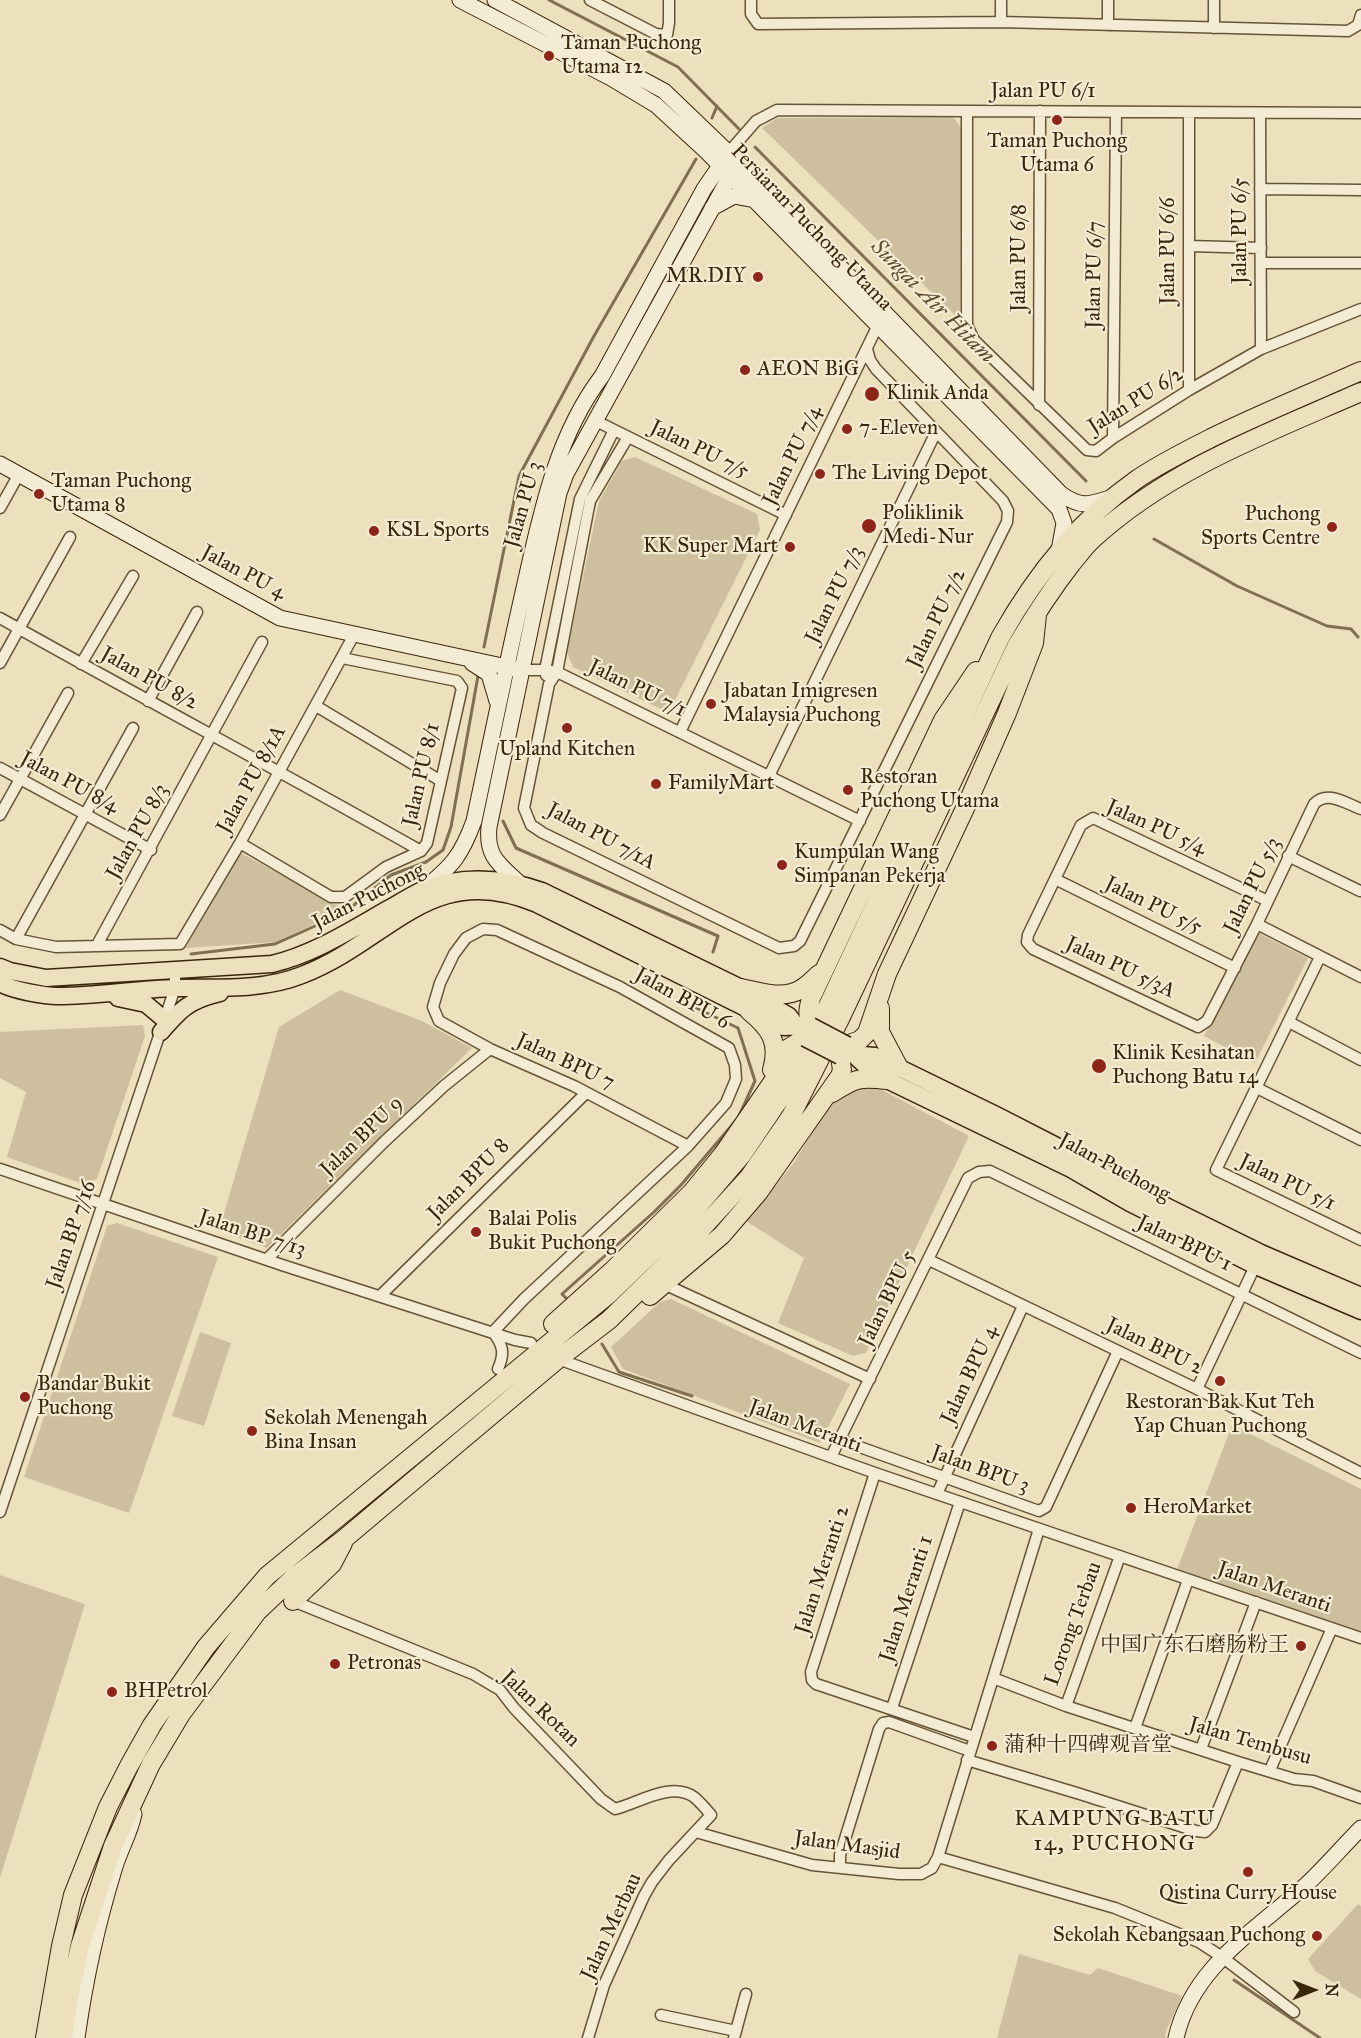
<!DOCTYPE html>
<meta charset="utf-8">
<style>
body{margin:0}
#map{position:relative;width:1361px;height:2038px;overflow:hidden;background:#ece0bd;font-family:"IM FELL Great Primer",serif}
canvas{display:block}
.north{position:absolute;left:1283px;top:1960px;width:60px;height:60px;-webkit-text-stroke:4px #f3ebd4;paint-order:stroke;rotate:90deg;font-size:16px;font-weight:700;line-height:24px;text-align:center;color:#3a260a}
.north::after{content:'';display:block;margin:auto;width:21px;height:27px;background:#3a260a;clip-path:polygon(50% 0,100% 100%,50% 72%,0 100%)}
</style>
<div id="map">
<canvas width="1361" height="2038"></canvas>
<div class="north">N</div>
</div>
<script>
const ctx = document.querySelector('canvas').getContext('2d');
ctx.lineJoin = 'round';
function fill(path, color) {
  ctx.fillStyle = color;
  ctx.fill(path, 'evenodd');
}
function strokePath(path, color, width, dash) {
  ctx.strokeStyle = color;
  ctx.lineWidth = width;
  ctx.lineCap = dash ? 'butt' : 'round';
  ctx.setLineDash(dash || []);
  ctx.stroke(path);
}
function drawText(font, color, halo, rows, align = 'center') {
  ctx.font = font + ' "IM FELL Great Primer","Noto Serif SC",serif';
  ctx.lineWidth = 4.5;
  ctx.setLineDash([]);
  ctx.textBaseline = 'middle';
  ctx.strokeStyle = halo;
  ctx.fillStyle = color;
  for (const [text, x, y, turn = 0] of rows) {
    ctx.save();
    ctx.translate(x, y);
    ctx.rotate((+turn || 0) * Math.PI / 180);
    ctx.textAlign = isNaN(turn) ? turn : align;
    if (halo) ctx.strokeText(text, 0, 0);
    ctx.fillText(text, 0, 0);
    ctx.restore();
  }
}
fill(new Path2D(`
 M953,117L962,129L960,320L762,128L777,118Z
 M635,457L757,514L760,530L673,704L661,709L573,667L567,652L599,501L622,461Z
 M239,852L344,909L277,942L186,948Z
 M1256,932L1308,958L1255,1063L1204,1036Z
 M340,990L422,1021L472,1048L267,1248L219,1230L279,1027Z
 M143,1025L145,1036L97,1179L83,1184L7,1157L26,1092L0,1078V1032Z
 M871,1084L969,1136L866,1353L853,1356L778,1323L804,1258L746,1221L793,1164L828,1107L843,1092Z
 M117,1223L218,1257L129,1513L24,1477L107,1226Z
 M671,1299L850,1384L820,1443L623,1369L611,1347L660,1302Z
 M200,1332L231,1343L204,1426L172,1416Z
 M1232,1425L1361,1489V1634L1176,1572Z
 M0,1575L85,1604L0,1878Z
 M1358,1904L1361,1906V1999L1315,1971L1308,1959Z
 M1019,1954L1090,1975L1098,1968L1182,1996L1166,2031L1165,2038H997Z`), '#cec09f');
strokePath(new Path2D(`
 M549,0L678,67L739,129
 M712,118L717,106
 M755,147L1086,481
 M1154,539L1237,586L1327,626L1351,629L1358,637
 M484,647L519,476L594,336L696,159
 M503,821L516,848L718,936L713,952
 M191,954L275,944L344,913L391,875L426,862L443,850L451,827L478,676
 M568,1300L562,1294L654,1212L681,1185L738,1118L755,1081L738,1028L690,1005
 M602,1344L619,1372L692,1396
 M1234,1980L1320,2038`), '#807051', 3);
const street = new Path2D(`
 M590,0L656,34L667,35L669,23V0
 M751,0V14L758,24L1001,22L1348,31L1358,25L1361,15
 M1001,0V22
 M1108,0V25
 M1214,28V0
 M967,111V325L974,340L1087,450L1096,451L1113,438L1189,390L1261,349L1361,309
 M1189,113V390
 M1260,113L1261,349
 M728,153L756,121L777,110L1361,113
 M1260,189L1361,190
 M1189,246L1261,248
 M1261,263H1361
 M1039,405L1040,111
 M596,421L786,515
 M628,437L590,501L557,672L549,684L524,808L531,825L543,833L779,948L794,946L800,941L1007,522L1008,511L1003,501L876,369L870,360L867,349
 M1113,438L1116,112
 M0,508L19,474
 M0,618C140,697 282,772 421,851
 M0,663L70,537
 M81,664L133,576
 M523,670H545L557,672L860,821
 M546,675L545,670L580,499L614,430
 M148,701L197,612
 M316,706L441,781
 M680,732L878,325
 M0,768L151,850
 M769,776L936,432
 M0,815L68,693
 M240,843L331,897H345L386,867L421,851L427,843L462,688L457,681L342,658
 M1288,856L1360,891
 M1055,879L1235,968
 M1268,901L1093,818L1081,825L1028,935L1027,942L1033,949L1198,1027L1207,1021L1257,924L1314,804C1327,790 1345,803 1361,809
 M1257,924L1361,977
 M0,930L16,939L56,947L180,944L240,843L355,633
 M16,939L133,728
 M97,945L262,642
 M1320,957L1216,1170L1361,1240
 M1289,1022L1361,1060
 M1257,1088L1361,1140
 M0,1169L282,1265L515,1340L531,1343
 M267,1259L385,1141L444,1086L490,1049
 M929,1260L1197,1389L1361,1473
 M664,1284L870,1379
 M380,1296L586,1093
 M493,1332L524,1299L688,1146L726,1103L736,1079L735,1065L729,1048L620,987L497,930L483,929L466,938L454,954L440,983L433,1007L439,1021L490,1049L574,1086L688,1146
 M493,1332C503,1345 505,1353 498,1369
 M558,1359L875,1473L1361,1638
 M1197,1389L1257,1262
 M840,1440L1039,1511L1046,1507L1118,1351
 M831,1457L968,1178L979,1172L990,1171L1361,1353
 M875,1473L811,1672L812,1680L816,1684L974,1737
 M937,1494L1023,1306
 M0,1512L175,988V970
 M293,1601L473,1674L500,1690L514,1708L601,1799L615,1809C639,1803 671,1781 694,1797C700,1802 706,1809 711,1815L669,1860L652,1882L644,1896L604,1985L588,2038
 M993,1678L1066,1706L1238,1762L1294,1779L1313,1781L1361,1798
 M1066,1706L1120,1556
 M892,1708L960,1502
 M1135,1728L1188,1580
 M1201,1749L1256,1602
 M967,1760L1080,1794L1196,1831L1205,1832L1212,1825L1238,1762
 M1270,1770L1332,1628
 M696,1832L812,1865L899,1874H921L932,1868L938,1857L1039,1529
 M938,1857L1115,1908L1199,1942L1222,1957L1294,2012
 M840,1868V1855L879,1729L883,1723L889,1722L970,1751
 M661,2015L736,2031
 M734,2038L746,1994`);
const secondary = new Path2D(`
 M460,0L611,78L656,105L706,151L1059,509L1064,523L1059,551
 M495,0L664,91L738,162L1061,494C1081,508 1088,505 1110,498
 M712,208L734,196L755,200
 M0,464L280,618L516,669
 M472,663L489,674L497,701
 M519,883C499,864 486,857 489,827L559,493L566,474L735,167
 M424,889C453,865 461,856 474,821C490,746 505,672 522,597C539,522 554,439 602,376L704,189L726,157
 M77,2038C85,1981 97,1925 114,1870C119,1851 130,1834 134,1814
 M1176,2038C1192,1967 1256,1930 1307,1884C1326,1866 1343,1846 1361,1828`);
const primary = new Path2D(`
 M0,967L10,971L46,978L272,964C314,954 351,930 388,909C400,903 412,894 425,889C463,875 504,878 542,891L741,988L789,1016L805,1038
 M0,983C11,990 44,996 58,996C97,996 136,989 176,988C217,987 262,991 302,975C391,941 430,859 537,904L784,1027L804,1026
 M118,998L146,1004L165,1020
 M161,1032C180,1010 189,1000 220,993
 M847,1045C857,1061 871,1070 887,1080L1071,1169L1130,1203L1256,1266L1361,1311
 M850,1054L875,1056L998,1116L1078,1157L1137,1192L1261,1253L1361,1296`);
const highway = new Path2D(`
 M741,988C759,992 784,1000 801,989C808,985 814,978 819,974
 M880,1008V1032L899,1068
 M749,1011C770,1028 780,1042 772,1070
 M811,1026C807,1016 808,1009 811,998L943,720L976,671
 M847,1045L860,1040L867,1033L887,974L967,804L1007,713L1034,643L1037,615
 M832,1093C856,1078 859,1077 887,1080
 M650,1296L722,1235L758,1193L840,1076L842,1070L840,1056
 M553,1324L613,1270L692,1192L723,1154L776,1077L787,1049L805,1038
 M293,1601L332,1564L343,1543
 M45,2038L61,1946L73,1895L108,1807L129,1766L152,1725L206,1647L267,1576L609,1294L687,1219L742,1155L781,1097L825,1012L1000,638C1034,577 1078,521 1136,480C1159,464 1186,451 1211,438C1260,414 1311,393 1361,371
 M63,2038L68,2001L80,1946L113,1846L151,1764L181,1714L257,1612L294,1577L344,1539L558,1359L609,1320L695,1236L749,1177L791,1116L840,1019L1016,647C1033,618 1051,590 1072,563C1079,555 1085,546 1093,539C1169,469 1268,433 1361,392`);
strokePath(street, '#665437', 13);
strokePath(secondary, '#3a260a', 17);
strokePath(primary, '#3a260a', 19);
strokePath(highway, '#3a260a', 20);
strokePath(street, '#f3ebd4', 10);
strokePath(secondary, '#f3ebd4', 15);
strokePath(primary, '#ece0bd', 16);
strokePath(highway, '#ece0bd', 18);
const primaryBridge = new Path2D(`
 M811,1026L847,1045
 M805,1038L840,1056`);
strokePath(primaryBridge, '#3a260a', 19, []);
strokePath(primaryBridge, '#ece0bd', 16);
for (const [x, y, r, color] of [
 [549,56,6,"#8f2418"],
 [1057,120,6,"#8f2418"],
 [758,277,6,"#8f2418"],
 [745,370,6,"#8f2418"],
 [872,394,8,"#8f2418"],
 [847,429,6,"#8f2418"],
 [820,474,6,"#8f2418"],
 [39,494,6,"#8f2418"],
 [869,526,8,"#8f2418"],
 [1332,527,6,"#8f2418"],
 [374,531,6,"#8f2418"],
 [790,547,6,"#8f2418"],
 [711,704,6,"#8f2418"],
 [567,728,6,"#8f2418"],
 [656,784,6,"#8f2418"],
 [848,790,6,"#8f2418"],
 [782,865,6,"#8f2418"],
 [1099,1066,8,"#8f2418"],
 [476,1232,6,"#8f2418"],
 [1220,1381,6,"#8f2418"],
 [25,1397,6,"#8f2418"],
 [252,1431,6,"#8f2418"],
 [1131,1508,6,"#8f2418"],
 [1301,1646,6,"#8f2418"],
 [335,1664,6,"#8f2418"],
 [112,1692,6,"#8f2418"],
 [992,1746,6,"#8f2418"],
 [1248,1872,6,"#8f2418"],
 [1317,1936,6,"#8f2418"]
]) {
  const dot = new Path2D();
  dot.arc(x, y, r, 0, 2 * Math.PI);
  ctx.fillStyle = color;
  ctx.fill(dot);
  strokePath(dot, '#f3ebd4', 2);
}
drawText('21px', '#3a260a', '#f3ebd4', [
 ["Taman Puchong",561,44],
 ["Utama 12",561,68],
 ["Taman Puchong",1057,142,"center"],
 ["Utama 6",1057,166,"center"],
 ["MR.DIY",746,277,"right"],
 ["AEON BiG",757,370],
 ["Klinik Anda",886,394],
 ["7-Eleven",859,429],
 ["The Living Depot",832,474],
 ["Taman Puchong",51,482],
 ["Utama 8",51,506],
 ["Poliklinik",882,514],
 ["Medi-Nur",882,538],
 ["Puchong",1320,515,"right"],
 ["Sports Centre",1320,539,"right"],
 ["KSL Sports",386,531],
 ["KK Super Mart",778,547,"right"],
 ["Jabatan Imigresen",723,692],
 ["Malaysia Puchong",723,716],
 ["Upland Kitchen",567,750,"center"],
 ["Restoran",860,778],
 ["Puchong Utama",860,802],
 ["FamilyMart",668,784],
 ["Kumpulan Wang",794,853],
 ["Simpanan Pekerja",794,877],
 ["Klinik Kesihatan",1112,1054],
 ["Puchong Batu 14",1112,1078],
 ["Balai Polis",488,1220],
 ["Bukit Puchong",488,1244],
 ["Bandar Bukit",37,1385],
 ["Puchong",37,1409],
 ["Restoran Bak Kut Teh",1220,1403,"center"],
 ["Yap Chuan Puchong",1220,1427,"center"],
 ["Sekolah Menengah",264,1419],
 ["Bina Insan",264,1443],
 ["HeroMarket",1143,1508],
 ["中国广东石磨肠粉王",1289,1646,"right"],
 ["Petronas",347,1664],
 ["BHPetrol",124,1692],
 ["蒲种十四碑观音堂",1004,1746],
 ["Qistina Curry House",1248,1894,"center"],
 ["Sekolah Kebangsaan Puchong",1305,1936,"right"]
], 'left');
drawText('21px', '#3a260a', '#f3ebd4', [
 ["Jalan PU 6/1",1043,92],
 ["Persiaran Puchong Utama",811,228,46],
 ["Jalan PU 6/5",1241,231,-90],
 ["Jalan PU 6/6",1169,251,-90],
 ["Jalan PU 6/8",1020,258,-90],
 ["Jalan PU 6/7",1095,275,-89],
 ["Jalan PU 6/2",1136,401,-32],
 ["Jalan PU 7/5",699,450,26],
 ["Jalan PU 7/4",793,456,-64],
 ["Jalan PU 3",524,505,-74],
 ["Jalan PU 4",243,573,28],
 ["Jalan PU 7/3",835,595,-64],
 ["Jalan PU 7/2",937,619,-64],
 ["Jalan PU 8/2",149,679,29],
 ["Jalan PU 7/1",637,689,26],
 ["Jalan PU 8/1",422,775,-77],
 ["Jalan PU 8/1A",252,780,-61],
 ["Jalan PU 8/4",69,783,28],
 ["Jalan PU 5/4",1156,828,24],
 ["Jalan PU 8/3",138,832,-61],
 ["Jalan PU 7/1A",601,837,28],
 ["Jalan PU 5/3",1253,886,-64],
 ["Jalan Puchong",369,897,-27],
 ["Jalan PU 5/5",1153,906,26],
 ["Jalan PU 5/3A",1120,968,25],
 ["Jalan BPU 6",682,999,29],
 ["Jalan BPU 7",565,1062,25],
 ["Jalan BPU 9",362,1137,-44],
 ["Jalan Puchong",1114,1168,28],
 ["Jalan BPU 8",469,1180,-45],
 ["Jalan PU 5/1",1287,1183,26],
 ["Jalan BP 7/13",252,1234,18],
 ["Jalan BP 7/16",72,1235,-71],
 ["Jalan BPU 1",1184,1244,26],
 ["Jalan BPU 5",888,1299,-64],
 ["Jalan BPU 2",1154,1347,26],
 ["Jalan BPU 4",970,1375,-65],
 ["Jalan Meranti",805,1427,20],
 ["Jalan BPU 3",980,1470,20],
 ["Jalan Meranti 2",823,1570,-72],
 ["Jalan Meranti",1274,1588,19],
 ["Jalan Meranti 1",907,1599,-72],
 ["Lorong Terbau",1074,1624,-70],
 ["Jalan Rotan",540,1709,44],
 ["Jalan Tembusu",1250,1742,16],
 ["Jalan Masjid",847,1846,8],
 ["Jalan Merbau",612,1927,-65]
]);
drawText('italic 22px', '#5d4b2d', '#f3ebd4', [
 ["Sungai Air Hitam",932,302,45]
]);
ctx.letterSpacing = '1.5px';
drawText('22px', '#3a260a', '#f3ebd4', [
 ["KAMPUNG BATU",1115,1820],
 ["14, PUCHONG",1115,1845]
]);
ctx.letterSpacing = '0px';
</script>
